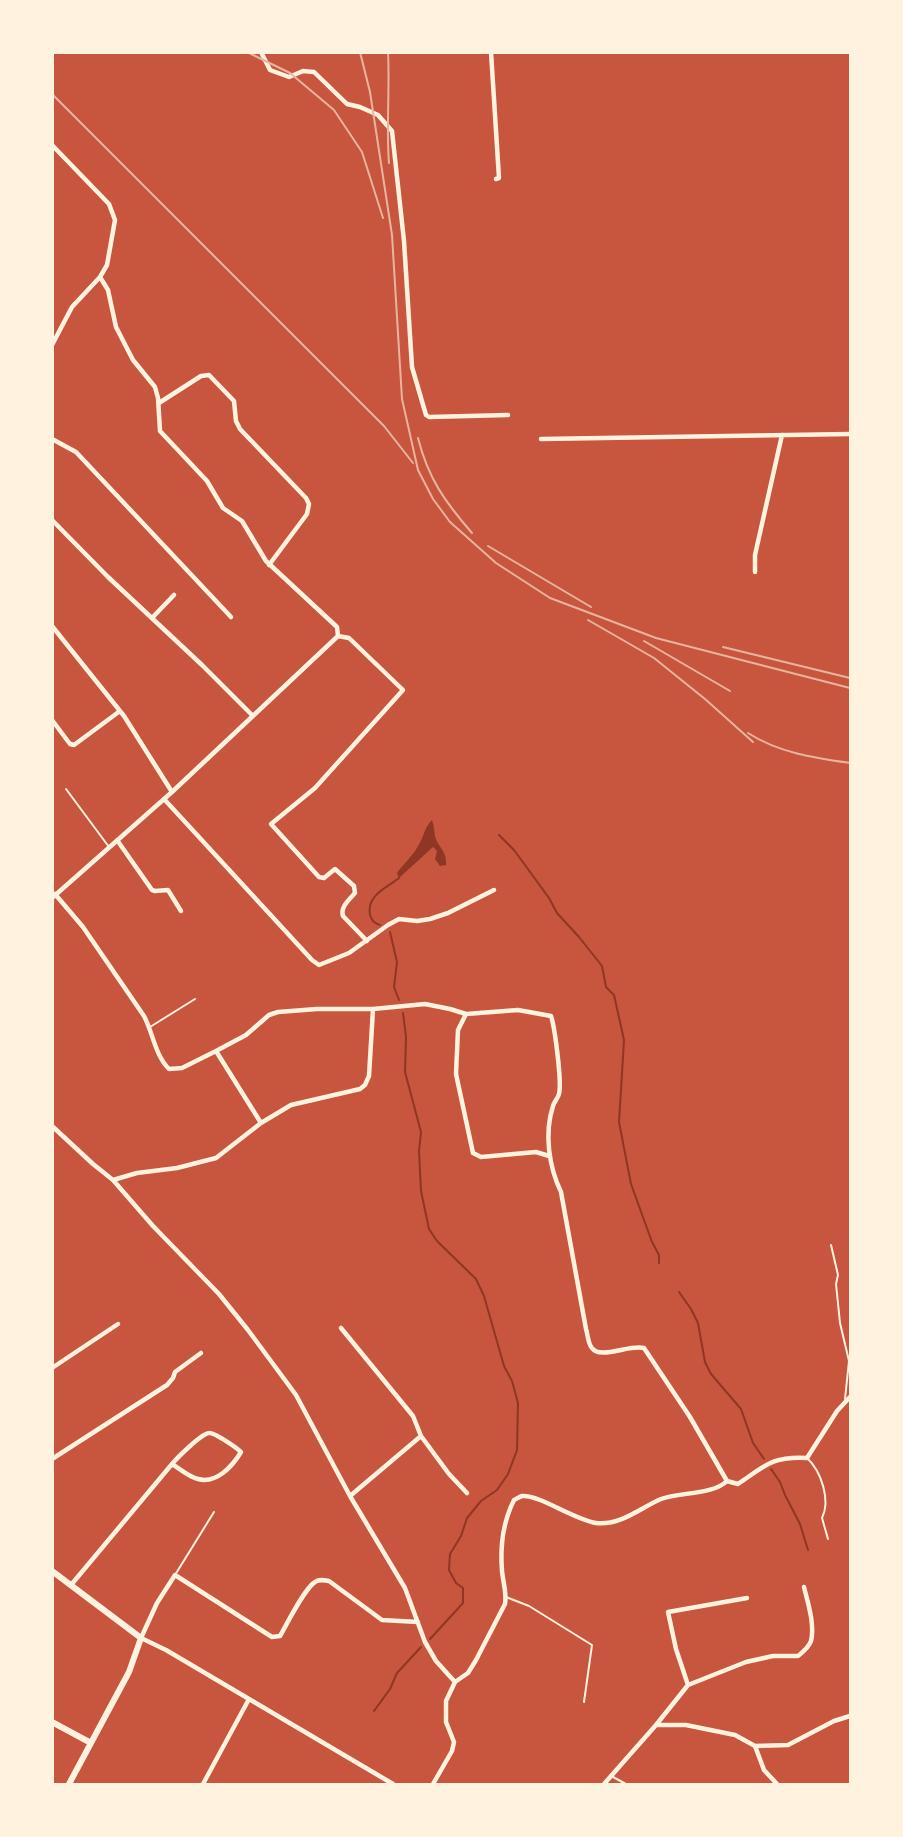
<!DOCTYPE html>
<style>
body{margin:0}
#map{position:relative;width:903px;height:1837px;overflow:hidden;background:#c8553d;font-family:"Nunito Sans",sans-serif}
canvas{display:block}
.frame{position:absolute;inset:0;border:54px solid #fff3e0;pointer-events:none}
</style>
<div id="map">
<canvas width="903" height="1837"></canvas>
<div class="frame"></div>
</div>
<script>
const ctx = document.querySelector('canvas').getContext('2d');
ctx.lineJoin = 'round';
function fill(path, color) {
  ctx.fillStyle = color;
  ctx.fill(path, 'evenodd');
}
function strokePath(path, color, width, dash) {
  ctx.strokeStyle = color;
  ctx.lineWidth = width;
  ctx.lineCap = dash ? 'butt' : 'round';
  ctx.setLineDash(dash || []);
  ctx.stroke(path);
}
fill(new Path2D(`
 M432,820C434,826 434,830 435,836C438,848 447,850 446,865L440,866L435,859L437,851L433,847L399,878L397,873C403,864 413,856 418,846C424,837 424,828 432,820Z`), '#8f3625');
strokePath(new Path2D(`
 M499,835L514,850L549,898L557,913L579,937L602,966L606,987L614,995L624,1040L619,1122L631,1184L652,1242L659,1255V1263
 M380,925C374,923 372,921 370,915C366,895 387,888 399,878
 M390,932L397,962L394,987L399,1000
 M403,1013L406,1037L405,1072L421,1132L419,1151L421,1191L429,1229L437,1241L476,1279L484,1296L504,1366L512,1381L518,1403L517,1450L508,1474L497,1490L481,1501L467,1518L461,1536L450,1554L449,1570L456,1583L463,1588V1603L430,1639
 M679,1292L691,1309L698,1323L705,1362L711,1374L741,1409L753,1443L764,1459
 M771,1469L780,1482L785,1495L800,1524L808,1550
 M374,1711L390,1689L397,1673L421,1647`), '#8f3625', 2);
strokePath(new Path2D(`
 M66,789L109,847
 M150,1027L195,999
 M831,1245L838,1275L836,1284L840,1323L849,1361L845,1399
 M807,1458C821,1471 831,1500 822,1518L828,1539
 M175,1575L214,1512
 M506,1597L529,1606L592,1645L584,1702
 M613,1777L626,1784`), '#fff3e0', 2);
strokePath(new Path2D(`
 M261,52L270,70L289,77L303,71L314,72L347,104L360,107L378,115L392,131L404,241L412,367L426,415L429,417L508,415
 M491,52L499,178L496,179
 M52,145L109,204L115,220L107,265L100,277L72,307L52,345
 M100,277L108,290L116,327L133,360L155,387L158,398L160,431L207,481L223,508L242,521L266,561L337,627L338,636
 M159,403L201,376L209,375L234,401L236,421L240,429L306,498L309,504L307,514L269,565
 M52,439L76,452L231,617
 M541,439L850,434
 M52,520L108,577L202,665L253,716
 M755,572V555L782,435
 M152,618L174,595
 M52,626L124,716L172,792
 M338,636L349,638L403,690L315,788L271,824L319,877L324,878L335,869L354,886L355,893C349,900 340,907 343,916L367,941
 M52,720L70,744L74,745L120,711
 M164,799L312,960L319,965L349,953L388,925L399,919L417,921L430,919L448,913L494,890
 M117,840L152,890L155,891L168,890L181,911
 M55,894L83,927L144,1016C153,1033 155,1055 169,1069L182,1068L216,1051L246,1035L269,1015L278,1012L317,1009H373L425,1004L450,1009L466,1014L518,1010L551,1016C555,1028 562,1083 559,1094C558,1098 554,1102 553,1106C544,1134 549,1167 561,1192L586,1329C588,1335 588,1344 592,1348C600,1360 630,1344 644,1348L690,1417L727,1481
 M52,898L172,792L338,636
 M466,1014L458,1030L456,1074L473,1153L481,1157L536,1152L549,1156
 M216,1051L261,1123
 M52,1126L93,1164L113,1180L153,1226L219,1294L248,1330L296,1395L350,1496L405,1588L425,1642L436,1661L455,1682
 M113,1180L137,1173L177,1168L216,1158L261,1123L291,1105L360,1089L365,1085L369,1076L373,1009
 M341,1328L413,1416L421,1436L350,1496
 M52,1368L118,1324
 M421,1436L449,1474L467,1493
 M52,1459L167,1385L173,1378L175,1372L201,1353
 M727,1481L738,1484C766,1465 773,1456 807,1458L837,1411L850,1397
 M71,1585L172,1464C178,1457 201,1434 209,1433C214,1432 237,1448 241,1452C232,1467 216,1484 198,1479C189,1477 180,1469 172,1464
 M688,1685L676,1649L668,1612L747,1598
 M656,1725H686L735,1735L755,1746L764,1770L777,1784
 M755,1746L788,1745L834,1721L850,1716
 M203,1784L249,1699
 M393,1784L166,1650L141,1638L157,1603L175,1575L272,1637L280,1636C287,1624 304,1589 315,1582C319,1579 324,1580 329,1581L382,1620L418,1622
 M433,1784L452,1751L454,1742L446,1722V1701L455,1682L468,1673L476,1660L505,1604C507,1593 503,1582 502,1571C500,1547 503,1522 514,1500C516,1499 519,1497 522,1496C538,1494 575,1520 596,1523C620,1526 640,1508 661,1499C679,1492 713,1495 727,1481
 M604,1784L656,1725L688,1685L746,1662L773,1656H798C803,1652 809,1647 811,1641C815,1625 808,1603 804,1587`), '#fff3e0', 4.5);
strokePath(new Path2D(`
 M52,1571L141,1638L129,1672L69,1784
 M52,1722L91,1743`), '#fff3e0', 6);
strokePath(new Path2D(`
 M247,52L290,73L334,110L362,152L383,218
 M360,52L370,92L392,235L402,399L418,470L433,499L450,522L496,563L550,598L656,638L850,688
 M388,52C390,90 386,126 389,163
 M52,94L384,426L413,463
 M418,438C428,478 445,502 472,533
 M488,546L591,607
 M588,620L654,658L705,699L753,742
 M644,641L730,691
 M723,647L850,678
 M748,733C779,753 815,758 850,763`), '#e9b49f', 2);
</script>
